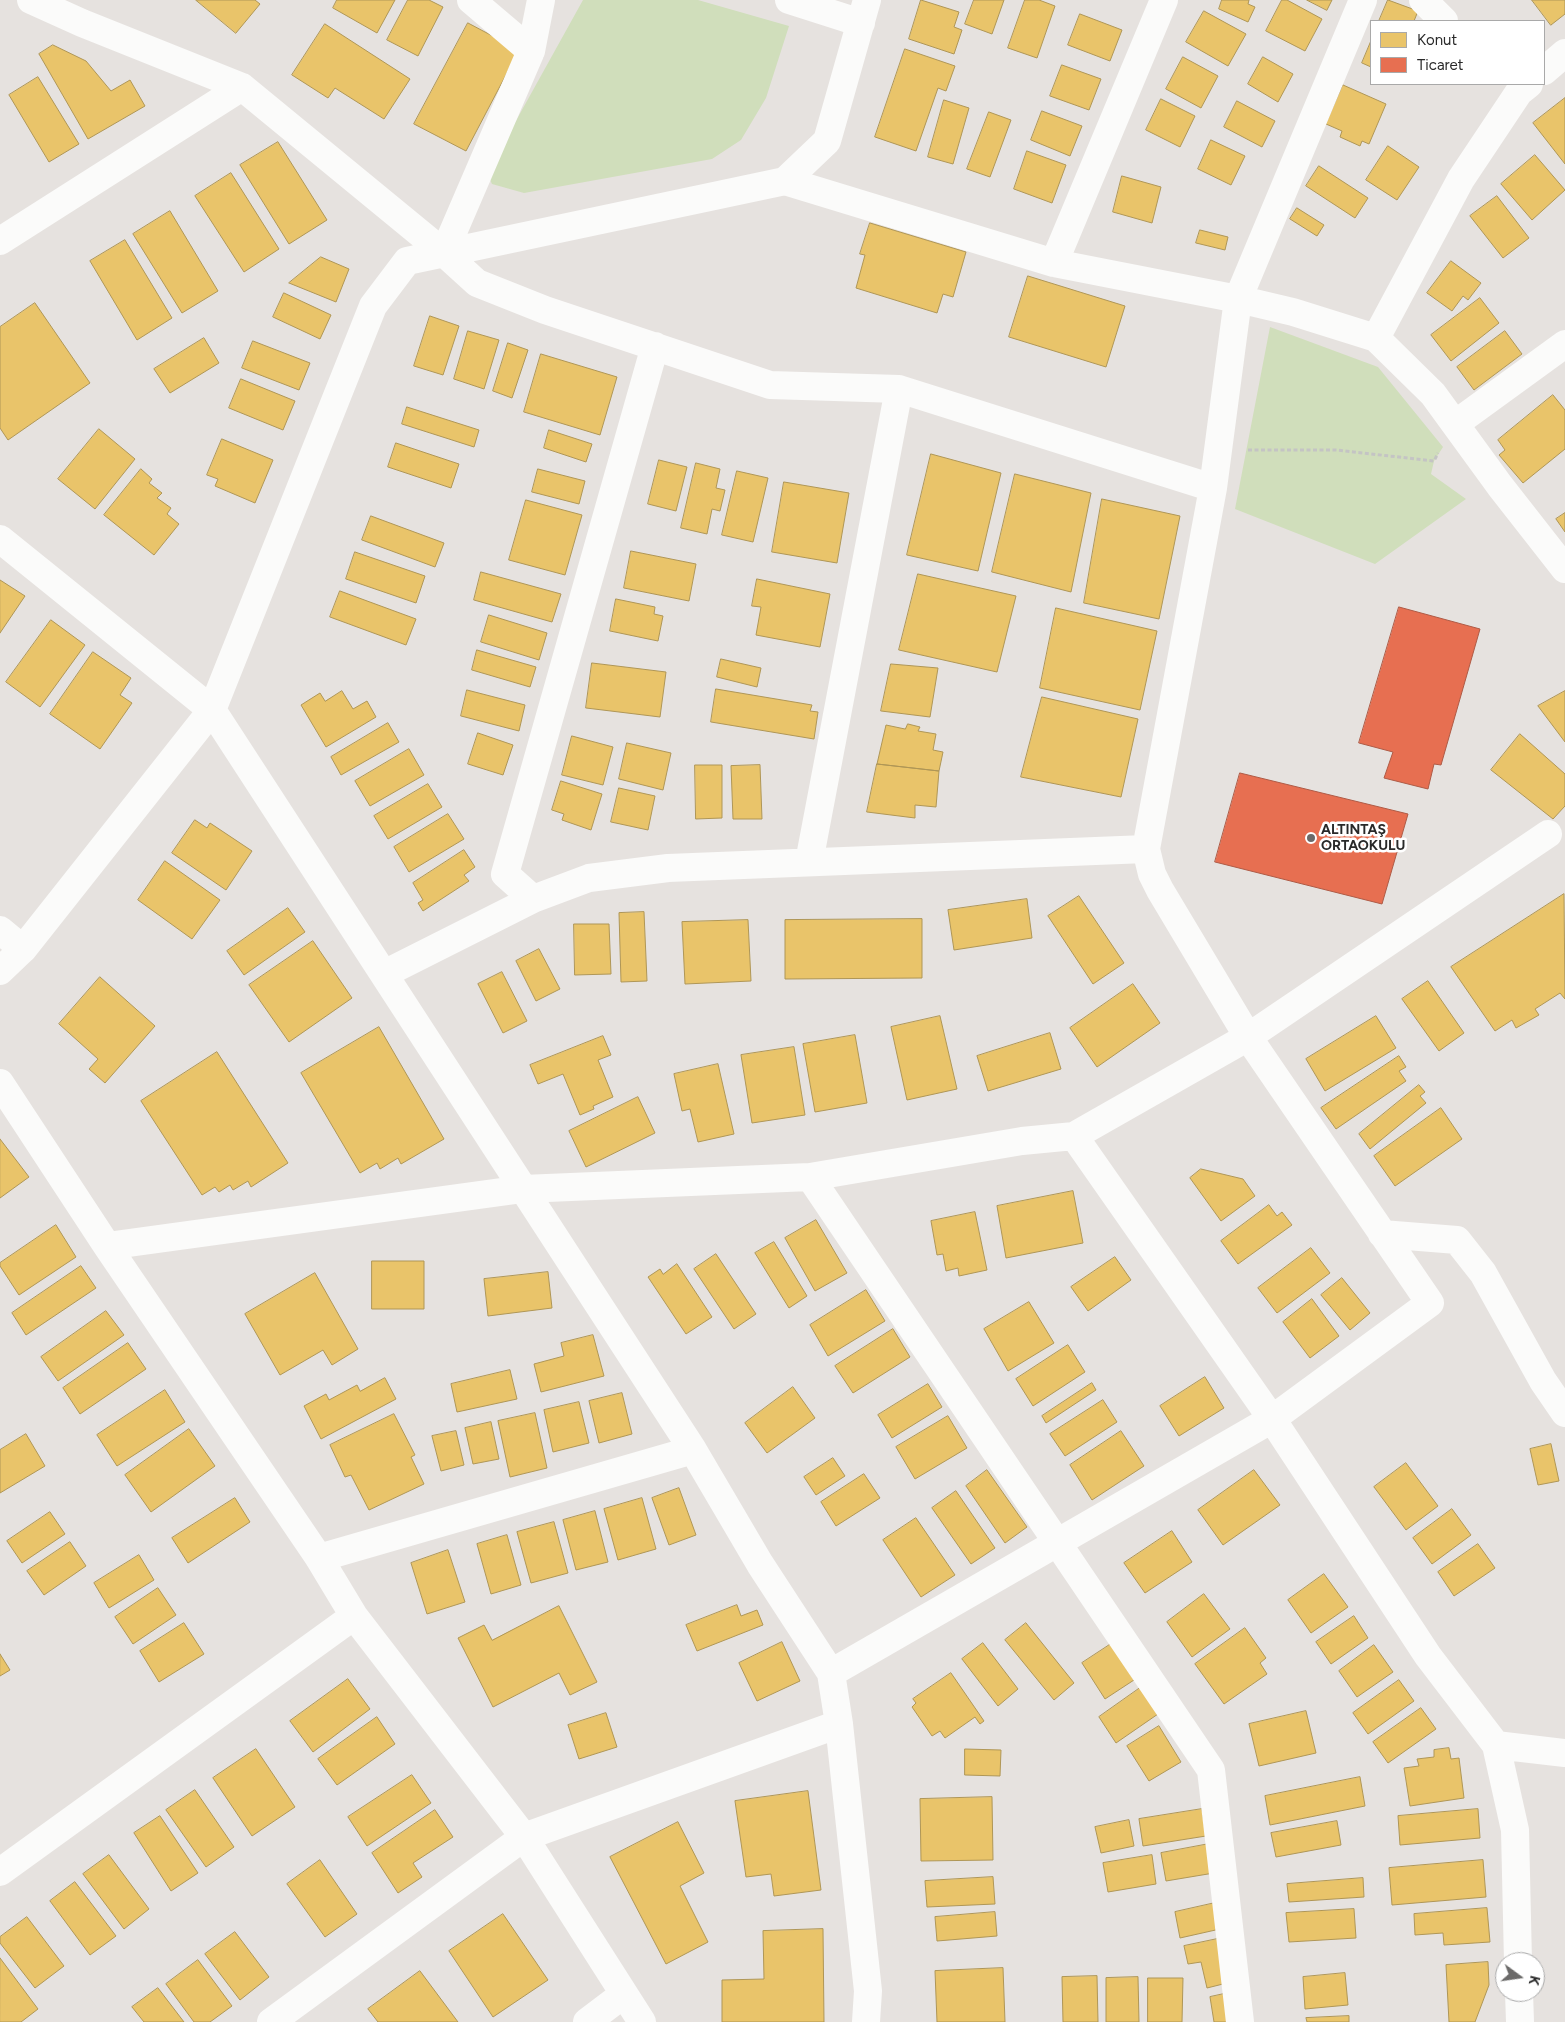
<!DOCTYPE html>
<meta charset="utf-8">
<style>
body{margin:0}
#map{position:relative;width:1565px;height:2022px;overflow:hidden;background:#e6e2df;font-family:Figtree,sans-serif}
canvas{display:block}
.legend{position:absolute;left:1370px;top:20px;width:175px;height:65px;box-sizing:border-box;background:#fff;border:1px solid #a9a9a9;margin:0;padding:6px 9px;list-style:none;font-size:15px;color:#292929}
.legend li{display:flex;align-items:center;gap:10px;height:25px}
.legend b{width:25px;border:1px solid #a9a9a9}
.north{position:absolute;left:1495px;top:1952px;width:50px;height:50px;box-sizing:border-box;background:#fff;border:1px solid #a9a9a9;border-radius:50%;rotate:104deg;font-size:14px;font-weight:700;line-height:20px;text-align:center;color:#292929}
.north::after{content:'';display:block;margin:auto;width:18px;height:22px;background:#6b6a69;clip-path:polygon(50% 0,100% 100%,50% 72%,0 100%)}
</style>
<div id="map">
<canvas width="1565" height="2022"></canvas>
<ul class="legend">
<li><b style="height:14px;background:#e9c46a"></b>Konut</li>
<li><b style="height:14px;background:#e76f51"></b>Ticaret</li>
</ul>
<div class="north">K</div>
</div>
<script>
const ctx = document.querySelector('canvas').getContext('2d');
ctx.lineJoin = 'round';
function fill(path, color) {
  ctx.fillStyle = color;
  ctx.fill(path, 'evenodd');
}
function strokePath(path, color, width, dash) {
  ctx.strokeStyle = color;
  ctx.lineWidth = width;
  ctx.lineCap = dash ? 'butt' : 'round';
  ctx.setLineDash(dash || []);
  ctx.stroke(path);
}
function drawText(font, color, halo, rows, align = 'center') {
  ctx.font = font + ' Figtree,sans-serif';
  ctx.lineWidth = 5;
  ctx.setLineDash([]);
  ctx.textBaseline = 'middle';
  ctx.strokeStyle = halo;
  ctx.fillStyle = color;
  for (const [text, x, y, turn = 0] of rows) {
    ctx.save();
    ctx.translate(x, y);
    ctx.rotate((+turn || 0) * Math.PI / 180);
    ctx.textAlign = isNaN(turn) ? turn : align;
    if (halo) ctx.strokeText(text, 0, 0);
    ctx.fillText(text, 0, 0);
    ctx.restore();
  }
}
fill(new Path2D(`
 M583,0H698L789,26L766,98L741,140L712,159L524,193L492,184L487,173Z
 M1270,327L1378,367L1443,447L1434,461L1431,474L1466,499L1375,564L1235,509Z`), '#d0debb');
const homes = new Path2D(`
 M196,0H255L260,4L236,33Z
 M337,0H395L377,33L333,8Z
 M408,0H429L443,7L418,56L387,40Z
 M921,0L959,12L954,27L962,30L954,54L909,39Z
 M974,0H1004L992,34L965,24Z
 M1025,0H1039L1055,6L1037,58L1008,48Z
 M1222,0H1249L1248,4L1255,7L1248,22L1219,9Z
 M1282,0H1287L1322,19L1305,51L1266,31Z
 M1307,0H1332L1327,10Z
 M1388,0L1418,11L1414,21H1379Z
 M1532,0H1565V14L1551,25Z
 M1204,11L1246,34L1228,66L1186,42Z
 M1080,14L1122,30L1110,61L1068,45Z
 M468,23L519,50L466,151L414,124Z
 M325,24L410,79L384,119L335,88L328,98L292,75Z
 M1371,41V67L1362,63Z
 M53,45L86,61L111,91L130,80L145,106L88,139L39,54Z
 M905,49L955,66L946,91L938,88L916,151L875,137Z
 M1183,57L1218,76L1201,108L1166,89Z
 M1263,57L1293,74L1278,102L1248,84Z
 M1062,65L1101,79L1089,110L1050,96Z
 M38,77L79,144L49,162L9,95Z
 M1343,85L1386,104L1369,144L1362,141L1360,146L1340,137L1342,131L1326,124Z
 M1565,98V164L1533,123Z
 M1161,99L1195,116L1180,147L1146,130Z
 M944,100L969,108L953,164L928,157Z
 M1237,101L1275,121L1262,147L1224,127Z
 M1042,111L1082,126L1070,156L1031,140Z
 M989,112L1011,120L990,177L967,169Z
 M1211,140L1245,156L1231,185L1198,169Z
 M278,142L327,220L289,244L240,165Z
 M1388,146L1419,167L1397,200L1366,180Z
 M1027,151L1066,165L1052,203L1014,189Z
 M1535,155L1565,190L1532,220L1501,184Z
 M1319,166L1368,198L1355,218L1306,186Z
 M231,173L279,249L244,272L195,196Z
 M1122,176L1161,187L1152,223L1113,212Z
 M1497,196L1529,238L1503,258L1470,216Z
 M1297,208L1324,225L1317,236L1290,219Z
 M170,211L218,291L182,313L133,234Z
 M870,223L966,252L953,297L943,294L937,313L856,288L865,255L860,254Z
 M1200,230L1228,237L1225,250L1196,243Z
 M125,240L172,318L137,340L90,261Z
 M321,257L349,269L336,302L289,283Z
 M1451,261L1481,283L1468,300L1463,296L1452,311L1427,293Z
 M1028,276L1125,306L1106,367L1009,337Z
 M284,293L331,315L320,339L273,317Z
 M1480,298L1499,323L1451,361L1431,335Z
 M35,303L90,383L8,440L0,428V327Z
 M430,316L459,326L443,375L414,366Z
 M468,331L499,340L484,389L454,379Z
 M1505,331L1522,354L1474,390L1457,367Z
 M204,338L219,363L170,393L154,369Z
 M253,341L310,363L299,390L242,368Z
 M508,343L528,350L512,398L493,391Z
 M541,354L617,377L600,435L524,412Z
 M241,379L295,401L283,430L229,408Z
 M1553,395L1565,410V449L1523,483L1499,455L1505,450L1498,440Z
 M407,407L479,430L474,447L402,424Z
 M99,429L135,459L95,509L58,479Z
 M549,430L592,444L586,462L544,448Z
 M222,439L273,460L255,503L215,486L218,479L207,475Z
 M396,443L459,464L451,488L388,467Z
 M931,454L1001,473L978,571L907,555Z
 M659,460L687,467L676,511L648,504Z
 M696,463L720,469L716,488L725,490L720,511L712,509L707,534L681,528Z
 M141,469L152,479L149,483L162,493L157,498L171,508L167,514L179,524L154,555L104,515Z
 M538,469L585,481L579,504L532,492Z
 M737,471L768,478L753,542L722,535Z
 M1015,474L1091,493L1071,592L992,572Z
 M784,482L849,493L837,563L772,552Z
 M1102,499L1180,516L1159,619L1084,603Z
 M526,500L582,515L565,575L509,560Z
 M1565,513V532L1556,519Z
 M371,516L444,543L435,567L362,540Z
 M631,551L696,564L689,601L624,588Z
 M355,552L425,576L416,603L346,579Z
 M481,572L561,594L552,622L474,600Z
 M918,574L1016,596L997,672L899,650Z
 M757,579L830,594L820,647L756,635L761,607L752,606Z
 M0,580L25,596L0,633Z
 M340,591L416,619L406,645L330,617Z
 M616,599L655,607L654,614L663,616L658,641L610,631Z
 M1056,608L1157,631L1140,710L1040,688Z
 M489,615L547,633L539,660L481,642Z
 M51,620L85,645L40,707L6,682Z
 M477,650L536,667L530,687L472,670Z
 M93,652L131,678L120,695L132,703L100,749L50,714Z
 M721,659L761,668L757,687L717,677Z
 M592,663L666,672L660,717L586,708Z
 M891,664L938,668L930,717L881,711Z
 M716,689L812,705L810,711L818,712L814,739L711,722Z
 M467,690L525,705L519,731L461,716Z
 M342,691L353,709L367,701L376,717L326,747L301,705L320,693L325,701Z
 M1565,691V742L1538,706Z
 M1042,697L1138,719L1121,797L1021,777Z
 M388,723L399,742L341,775L331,757Z
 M908,724L920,727L918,731L936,734L933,750L943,752L939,771L877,764L886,725L905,729Z
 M478,733L513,745L503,775L468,764Z
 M1520,734L1565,774V806L1553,819L1491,770Z
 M572,736L613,747L603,785L562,775Z
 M627,743L671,753L663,790L619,779Z
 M409,749L424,775L370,806L355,781Z
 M877,764L939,771L936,807L915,805V818L867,812Z
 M695,765H722V818L696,819Z
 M760,765L762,819H733L731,766Z
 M561,781L602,794L591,830L562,820L564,814L552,810Z
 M428,784L442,807L388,839L374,816Z
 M619,788L655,796L648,830L611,822Z
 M448,814L464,839L409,872L394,847Z
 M195,820L207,828L210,823L252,851L226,890L172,853Z
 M464,850L475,867L464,875L469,881L423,911L418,903L423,900L413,883Z
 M165,861L220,900L192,939L138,900Z
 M1564,894L1565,999L1560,993L1535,1009L1539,1015L1516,1028L1512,1020L1495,1031L1451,967Z
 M1079,896L1124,963L1093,984L1048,916Z
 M1027,899L1032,938L954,950L948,910Z
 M288,908L305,932L244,975L227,951Z
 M644,912L647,981L621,982L619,913Z
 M922,919V978L785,979V920Z
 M748,920L751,981L685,984L682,922Z
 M574,924H609L611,974L575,975Z
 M313,941L352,998L289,1042L249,985Z
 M539,949L560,989L536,1001L516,961Z
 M502,972L527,1021L503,1033L478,984Z
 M100,977L155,1026L105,1083L89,1069L98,1059L59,1024Z
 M1428,981L1464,1033L1439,1051L1402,999Z
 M1133,984L1160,1023L1097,1067L1070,1028Z
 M940,1016L957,1089L907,1100L891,1027Z
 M1376,1016L1396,1048L1325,1091L1306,1059Z
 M379,1027L444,1139L401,1164L398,1158L380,1169L377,1163L360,1173L301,1073Z
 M1050,1033L1061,1069L988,1091L977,1056Z
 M855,1035L867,1103L815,1112L803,1044Z
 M603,1036L611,1055L598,1060L613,1097L593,1106L594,1109L580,1115L563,1074L538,1084L530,1065Z
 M794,1047L805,1115L752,1123L741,1055Z
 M217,1052L288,1163L251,1187L248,1181L233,1190L230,1185L219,1192L215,1187L202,1195L141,1101Z
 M1399,1056L1406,1067L1399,1071L1406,1081L1336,1129L1321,1108Z
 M718,1064L734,1134L698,1142L690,1109L682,1111L674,1074Z
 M1419,1085L1425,1092L1420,1096L1426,1103L1370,1149L1359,1134Z
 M638,1097L655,1133L586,1167L569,1131Z
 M1441,1108L1462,1139L1395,1186L1374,1156Z
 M0,1139L29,1177L0,1198Z
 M1201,1169L1243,1179L1255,1196L1221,1221L1190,1178Z
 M1073,1191L1083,1243L1006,1258L997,1206Z
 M1269,1205L1277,1216L1282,1212L1292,1225L1238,1264L1221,1241Z
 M975,1212L987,1270L959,1276L958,1268L946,1271L943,1254L937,1255L931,1221Z
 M816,1220L847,1273L815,1291L785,1238Z
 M56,1225L76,1257L19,1295L0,1266V1263Z
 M774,1242L807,1296L789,1308L755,1253Z
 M1311,1248L1330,1273L1277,1313L1258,1288Z
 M716,1254L756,1314L734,1329L694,1269Z
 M1115,1257L1131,1280L1088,1311L1071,1287Z
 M372,1261H424V1309H372Z
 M677,1264L712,1317L686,1334L648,1277L660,1269L663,1274Z
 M81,1266L96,1288L26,1335L12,1313Z
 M548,1272L552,1308L488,1316L484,1279Z
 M315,1273L358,1349L332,1365L323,1350L280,1375L245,1314Z
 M1342,1278L1370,1313L1350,1330L1321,1295Z
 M866,1290L885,1321L828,1356L810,1325Z
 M1312,1299L1339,1336L1310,1358L1283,1322Z
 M1029,1302L1054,1343L1008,1371L984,1329Z
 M106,1311L124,1335L58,1381L41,1357Z
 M893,1329L910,1357L853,1393L835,1366Z
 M593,1335L604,1376L541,1392L534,1364L564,1356L561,1343Z
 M128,1343L146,1369L80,1414L63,1388Z
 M1068,1345L1085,1372L1033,1406L1016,1379Z
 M510,1370L517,1399L457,1412L451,1384Z
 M1205,1377L1224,1408L1179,1436L1160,1406Z
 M385,1378L396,1399L321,1439L304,1406L326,1394L329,1400L357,1385L360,1391Z
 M1092,1383L1096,1390L1046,1423L1042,1416Z
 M928,1384L942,1407L892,1438L878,1415Z
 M793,1387L815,1418L767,1453L745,1423Z
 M165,1390L185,1422L117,1466L97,1435Z
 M622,1393L632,1434L599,1443L589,1401Z
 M1103,1400L1117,1422L1065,1456L1050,1434Z
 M579,1402L589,1443L553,1452L544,1410Z
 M535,1413L547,1468L510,1477L498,1421Z
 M394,1414L415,1455L411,1457L424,1484L369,1510L351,1475L345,1477L330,1445Z
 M948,1416L967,1448L915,1479L896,1447Z
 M491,1422L499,1459L473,1464L465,1428Z
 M189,1429L215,1466L151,1512L125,1475Z
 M456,1431L464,1465L441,1471L432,1436Z
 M1121,1431L1144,1466L1092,1500L1070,1465Z
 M26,1434L45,1466L0,1493V1450Z
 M1551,1444L1559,1481L1538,1485L1530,1449Z
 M833,1458L845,1476L816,1495L804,1477Z
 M1406,1463L1438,1506L1406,1530L1374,1487Z
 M987,1470L1027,1527L1005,1543L966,1486Z
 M1254,1470L1280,1505L1223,1545L1198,1510Z
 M864,1474L880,1498L836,1526L821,1502Z
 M679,1488L696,1535L669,1545L652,1498Z
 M956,1491L995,1548L971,1564L932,1508Z
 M235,1498L250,1522L188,1563L172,1538Z
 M642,1498L656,1549L618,1560L604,1509Z
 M1452,1509L1471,1535L1432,1564L1413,1538Z
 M595,1511L608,1562L576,1570L563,1520Z
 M50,1512L65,1534L22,1563L7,1541Z
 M916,1518L955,1575L921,1597L883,1540Z
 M554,1522L568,1573L531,1583L517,1532Z
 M1172,1531L1192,1562L1145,1593L1124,1563Z
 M507,1535L521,1585L491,1594L477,1544Z
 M70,1542L86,1566L44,1595L27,1571Z
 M1478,1544L1495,1568L1454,1596L1438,1572Z
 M448,1550L465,1602L427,1614L411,1563Z
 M139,1555L154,1580L109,1608L94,1583Z
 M1324,1574L1348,1607L1311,1633L1288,1600Z
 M158,1588L176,1615L133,1644L115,1617Z
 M1204,1594L1230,1629L1192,1657L1167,1622Z
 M737,1605L741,1616L757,1610L763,1625L697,1651L686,1625Z
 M559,1606L597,1682L570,1695L559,1673L493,1707L458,1638L484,1625L492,1640Z
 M1354,1616L1368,1638L1331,1664L1316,1642Z
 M184,1623L204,1654L159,1682L140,1651Z
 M1026,1623L1074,1683L1054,1700L1005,1640Z
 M1245,1628L1266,1658L1260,1663L1267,1674L1224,1704L1195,1664Z
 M782,1642L800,1681L757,1701L739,1663Z
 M983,1643L1018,1689L998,1706L962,1659Z
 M1111,1644L1134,1680L1105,1699L1082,1663Z
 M1374,1645L1393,1672L1357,1697L1339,1671Z
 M0,1654L10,1670L0,1676Z
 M951,1673L984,1721L980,1724L975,1717L945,1738L940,1731L932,1736L912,1707L916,1703L913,1699Z
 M348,1679L370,1709L313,1752L290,1721Z
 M1399,1680L1414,1701L1368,1734L1353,1713Z
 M1140,1688L1158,1714L1116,1743L1099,1717Z
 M1421,1708L1436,1729L1388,1763L1373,1742Z
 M1306,1711L1316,1753L1259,1766L1249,1724Z
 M606,1713L617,1747L579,1759L568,1725Z
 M377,1717L395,1744L337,1785L318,1759Z
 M1159,1726L1181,1762L1149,1781L1127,1746Z
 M1449,1748L1451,1759L1459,1758L1464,1798L1410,1806L1404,1768L1419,1766L1417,1759L1434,1757V1750Z
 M256,1749L295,1807L252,1836L213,1778Z
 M965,1749L1001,1750L1000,1776L965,1775Z
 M412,1775L431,1803L367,1846L348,1817Z
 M1360,1777L1365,1806L1270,1825L1265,1796Z
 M195,1790L234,1847L206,1867L166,1810Z
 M808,1791L821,1890L774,1896L771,1874L746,1877L735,1801Z
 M992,1797L993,1860L921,1861L920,1799Z
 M1202,1809L1206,1836L1143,1846L1139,1819Z
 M1478,1809L1480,1838L1400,1845L1398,1816Z
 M435,1810L453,1837L413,1863L422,1877L398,1893L372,1853Z
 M160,1816L198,1873L171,1891L134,1833Z
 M1129,1820L1134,1846L1101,1853L1095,1827Z
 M1337,1821L1341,1845L1276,1857L1271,1833Z
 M678,1822L704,1873L680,1886L708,1942L666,1964L610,1857Z
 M1209,1844L1214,1873L1166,1881L1161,1853Z
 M109,1855L149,1909L124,1929L83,1874Z
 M1152,1855L1156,1884L1108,1892L1103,1863Z
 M320,1860L357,1914L325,1937L287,1884Z
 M1483,1860L1486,1897L1392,1905L1389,1868Z
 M993,1877L995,1904L927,1907L925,1881Z
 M1363,1878L1364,1897L1289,1902L1287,1884Z
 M75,1882L116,1936L90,1955L50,1901Z
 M1215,1903L1220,1929L1180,1938L1175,1912Z
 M1487,1908L1490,1942L1444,1945L1443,1933L1415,1935L1414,1914Z
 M1354,1909L1356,1938L1289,1942L1286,1913Z
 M995,1912L997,1936L937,1941L935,1917Z
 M503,1914L548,1980L493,2017L449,1951Z
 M27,1917L64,1966L35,1988L0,1943V1937Z
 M823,1929L824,2022H722V1980L764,1979L763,1931Z
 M235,1932L269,1977L240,2000L205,1954Z
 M1222,1938L1231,1982L1207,1988L1201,1962L1188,1964L1184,1946Z
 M0,1958L38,2009L21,2022H0Z
 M198,1960L232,2006L210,2022H194L166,1984Z
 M1488,1962L1489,1985L1475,2022H1449L1446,1965Z
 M1003,1968L1005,2022H937L935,1971Z
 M420,1971L458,2022H378L368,2009Z
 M1345,1973L1348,2005L1305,2009L1303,1977Z
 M1097,1976L1098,2022H1063L1062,1977Z
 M1138,1977L1139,2022H1106V1978Z
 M1148,1978H1183L1182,2022H1148Z
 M158,1988L184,2022H144L132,2007Z
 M1233,1992L1239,2022H1214L1210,1997Z
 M1349,2016V2022H1307L1306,2018Z`);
fill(homes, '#e9c46a');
strokePath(homes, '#af9656', 1);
const shops = new Path2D(`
 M1399,607L1480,629L1441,765L1434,764L1428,789L1384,778L1393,752L1359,743Z
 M1240,773L1408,814L1382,904L1215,862Z`);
fill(shops, '#e76f51');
strokePath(shops, '#ae5a45', 1);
strokePath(new Path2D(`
 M1248,450H1336L1434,461L1438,453`), '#c4c4c4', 3, [4, 2.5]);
strokePath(new Path2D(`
 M31,0L82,23L242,87L444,253L477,283L545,310L770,385L899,389L1213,488
 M471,0L531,51L541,0
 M789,0L861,23
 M1363,0L1238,299L1213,488L1146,849L1152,874L1160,890L1248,1037L1548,834
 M1423,0L1444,21
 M1544,71L1565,53
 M785,181L1054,263L1238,299L1293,312L1376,338L1433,394L1500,486L1565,569
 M0,241L242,87
 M444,253L531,51
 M1054,263L1164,0
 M1376,338L1461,179L1519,92L1529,84
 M1455,424L1565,344
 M0,539L212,710L693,1450L760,1564L831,1673L839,1724L868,1991L866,2022
 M809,862L899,389
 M533,899L505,874L655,346
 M0,930L23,949
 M0,971L23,949L212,710L373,306L407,261L785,181L827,141L867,0
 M384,974L533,899L589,878L668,868L1146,849
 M0,1083L107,1246L319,1558L354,1616L524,1837L642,2022
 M1074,1136L1272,1419L1428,1656L1496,1745L1565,1753
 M810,1177L1211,1770L1240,2022
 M1382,1234L1457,1240L1483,1273L1543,1381L1565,1413
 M107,1246L523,1189L810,1177L1022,1141L1074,1136L1248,1037L1430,1303L1272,1419L831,1673
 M319,1558L693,1450
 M1496,1745L1515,1830L1518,1962
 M0,1872L354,1616
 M1519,1992L1520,2022
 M271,2022L524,1837L839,1724
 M587,2022L624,1994`), '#fbfbfa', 28);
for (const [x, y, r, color] of [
 [1311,838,5,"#6b6a69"]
]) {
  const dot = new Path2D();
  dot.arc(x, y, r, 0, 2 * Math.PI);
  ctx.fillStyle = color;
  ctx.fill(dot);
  strokePath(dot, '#fff', 2);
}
drawText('bold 14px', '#292929', '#fff', [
 ["ALTINTAŞ",1321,830],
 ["ORTAOKULU",1321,846]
], 'left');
</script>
